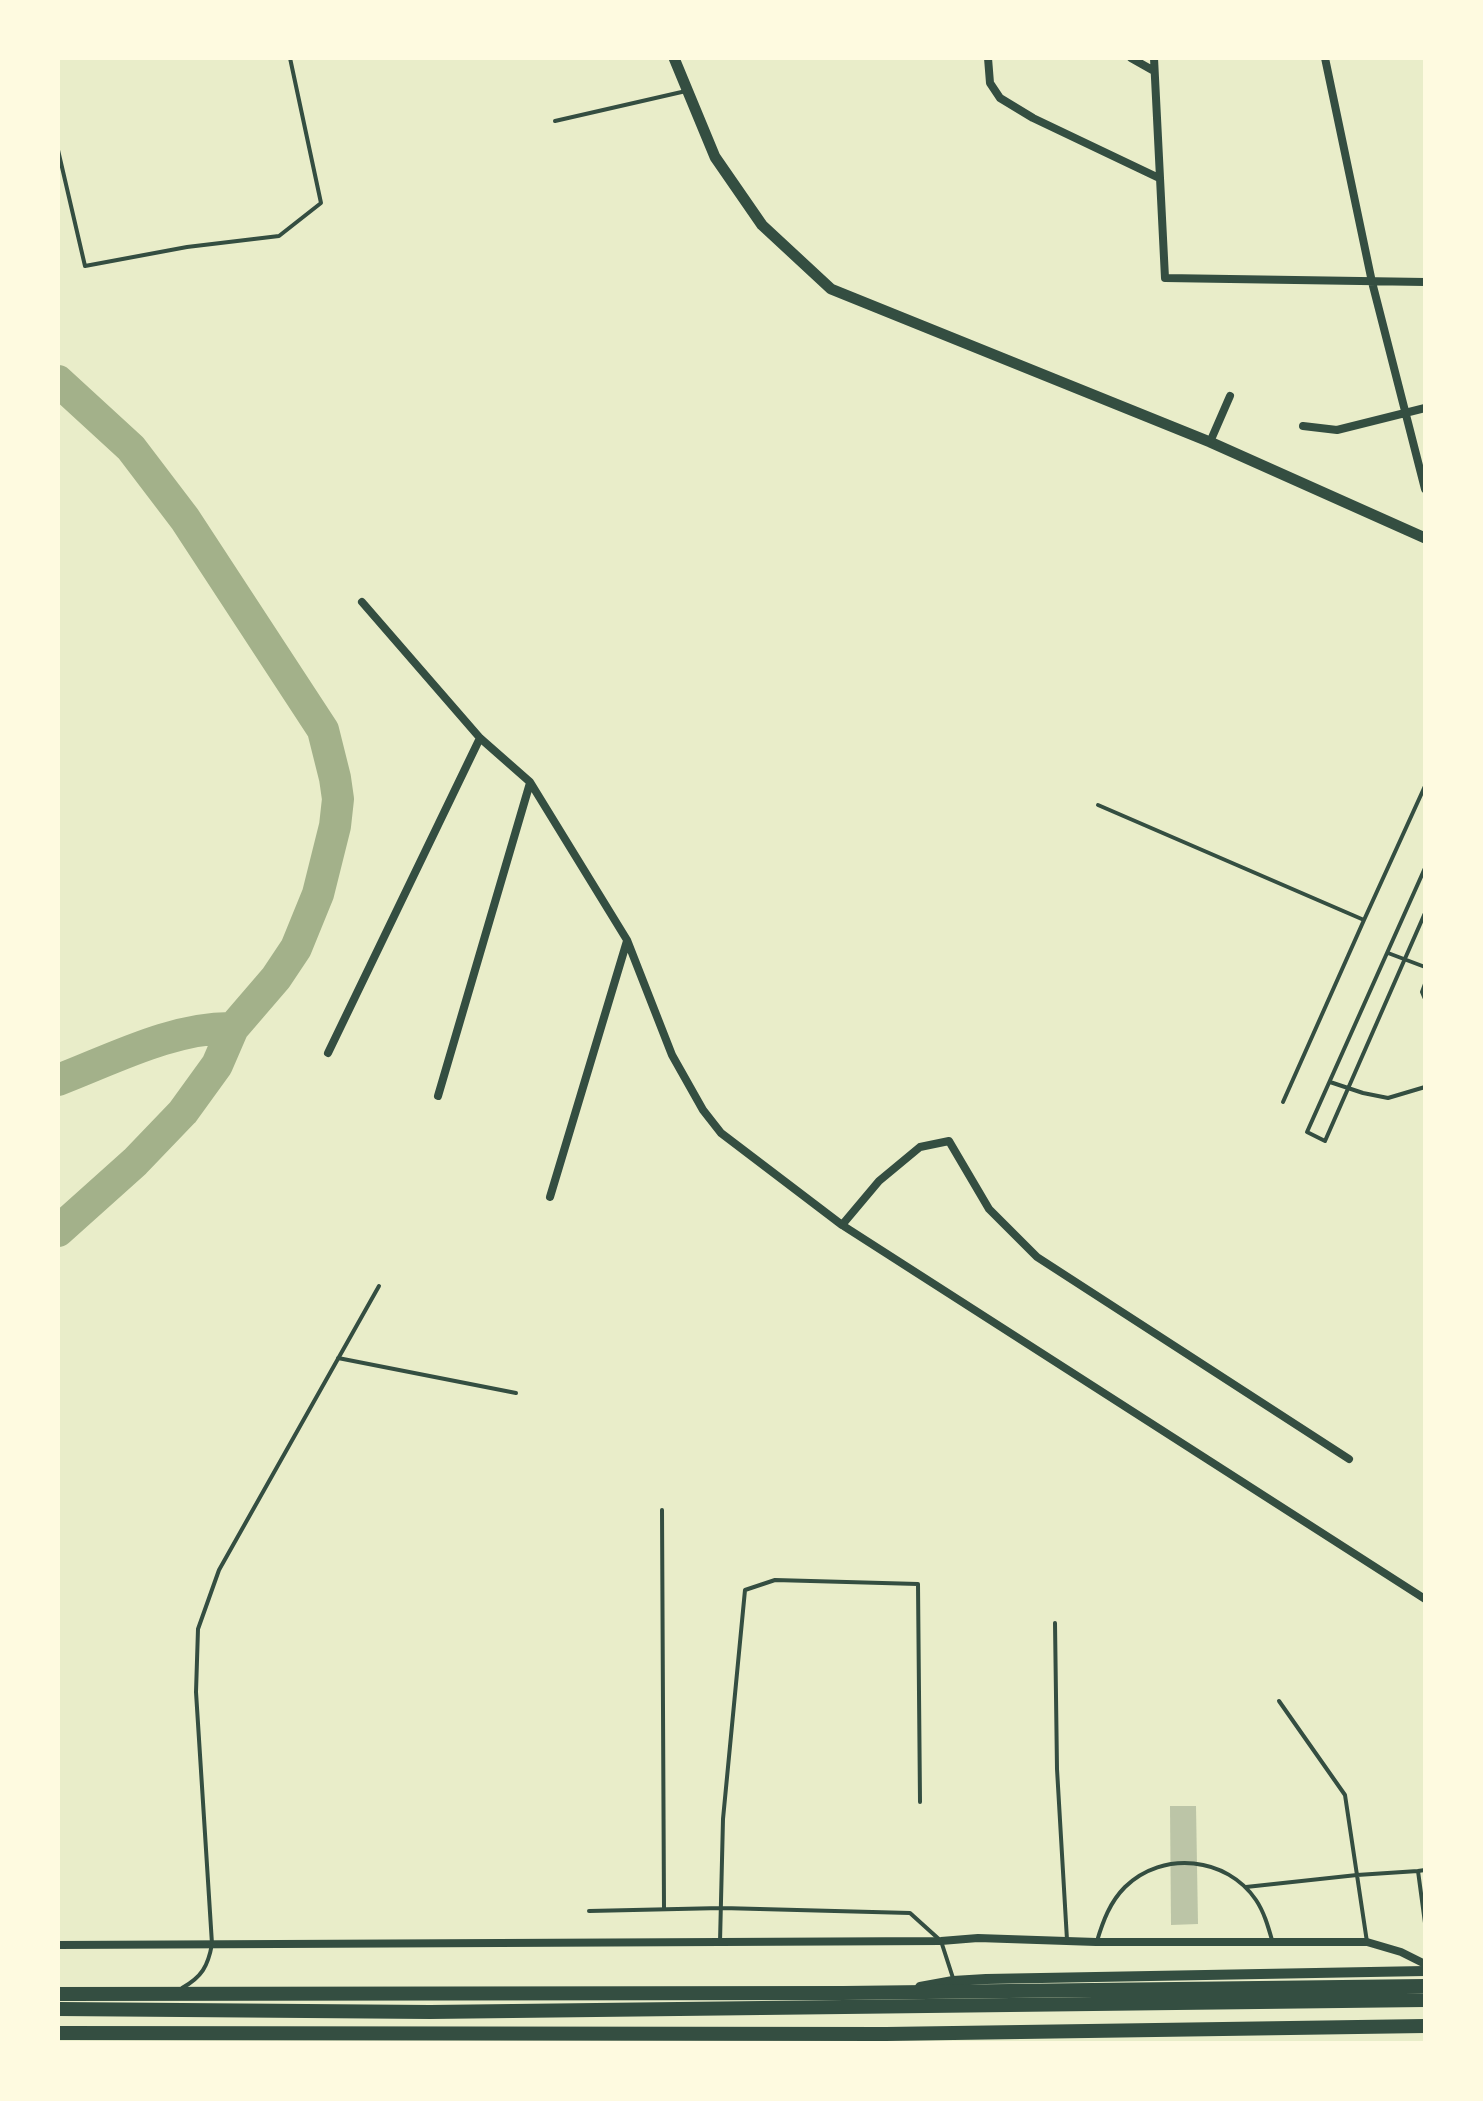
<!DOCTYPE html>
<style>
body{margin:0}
#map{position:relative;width:1483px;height:2101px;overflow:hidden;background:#e9edc9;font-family:"Space Grotesk",sans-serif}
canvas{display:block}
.frame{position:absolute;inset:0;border:60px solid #fefae0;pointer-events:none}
</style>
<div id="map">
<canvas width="1483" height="2101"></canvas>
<div class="frame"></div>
</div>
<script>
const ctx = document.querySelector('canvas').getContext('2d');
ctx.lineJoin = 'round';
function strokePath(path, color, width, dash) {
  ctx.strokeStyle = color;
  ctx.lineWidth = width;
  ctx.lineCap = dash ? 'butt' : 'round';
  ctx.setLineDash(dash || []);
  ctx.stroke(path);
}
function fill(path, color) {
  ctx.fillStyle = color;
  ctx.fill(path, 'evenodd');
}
strokePath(new Path2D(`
 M58,381L131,448L185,519L323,730L335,778L338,799L335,826L318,894L296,948L276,978L233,1028L217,1065L183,1112L135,1162L58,1231
 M58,1080C113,1059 173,1027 233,1028`), '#a3b18a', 32);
fill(new Path2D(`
 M1170,1806H1196L1198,1924L1171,1925Z`), '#bcc5a7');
strokePath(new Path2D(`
 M555,121L686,91
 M58,150L85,266L187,247L279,236L321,203L290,58
 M1098,805L1364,920L1425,786
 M1425,868L1307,1132L1325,1141L1425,913
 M1388,953L1425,967
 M1425,984L1422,992L1425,999
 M1330,1082L1363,1093L1388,1098L1425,1087
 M1283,1102L1364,920
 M338,1358L516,1393
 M662,1510L664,1909
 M1055,1623L1057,1769L1067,1940
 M1279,1701L1345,1795L1367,1942
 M1425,1870L1418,1871L1425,1923
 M1246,1887L1357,1875L1418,1871
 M589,1911L722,1908L910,1913L941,1941L953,1978
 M1097,1941C1103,1921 1110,1902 1125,1887C1163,1850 1227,1857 1256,1900C1264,1912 1268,1926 1272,1940
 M720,1942L723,1819L745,1590L775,1580L918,1584L920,1802
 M182,1988C202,1977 208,1966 212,1944L196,1692L198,1629L219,1570L379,1286`), '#344e41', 4);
strokePath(new Path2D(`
 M988,58L990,83L1000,98L1033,118L1159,178
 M1131,58L1154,71
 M1154,58L1165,278L1425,282
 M1325,58L1372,282L1425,489
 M1303,426L1337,430L1425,408
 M1210,442L1230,396
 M362,602L480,738L530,782L627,940L672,1055L703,1110L721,1133L842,1225L1425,1599
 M328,1053L480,738
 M438,1096L530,783
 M550,1197L627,941
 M842,1225L879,1181L920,1147L949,1141L989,1209L1037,1257L1349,1459
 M58,1945L941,1941L978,1938L1096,1942H1367L1401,1952L1425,1964`), '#344e41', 8);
strokePath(new Path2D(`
 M920,1987L953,1981L986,1979L1425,1971`), '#344e41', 10);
strokePath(new Path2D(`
 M674,58L715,157L762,225L831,289L1210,442L1425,538`), '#344e41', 11);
strokePath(new Path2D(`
 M58,1994L843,1993L1425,1986
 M58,2009L430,2012L1425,2000
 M58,2033L886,2034L1425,2026`), '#344e41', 14);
</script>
